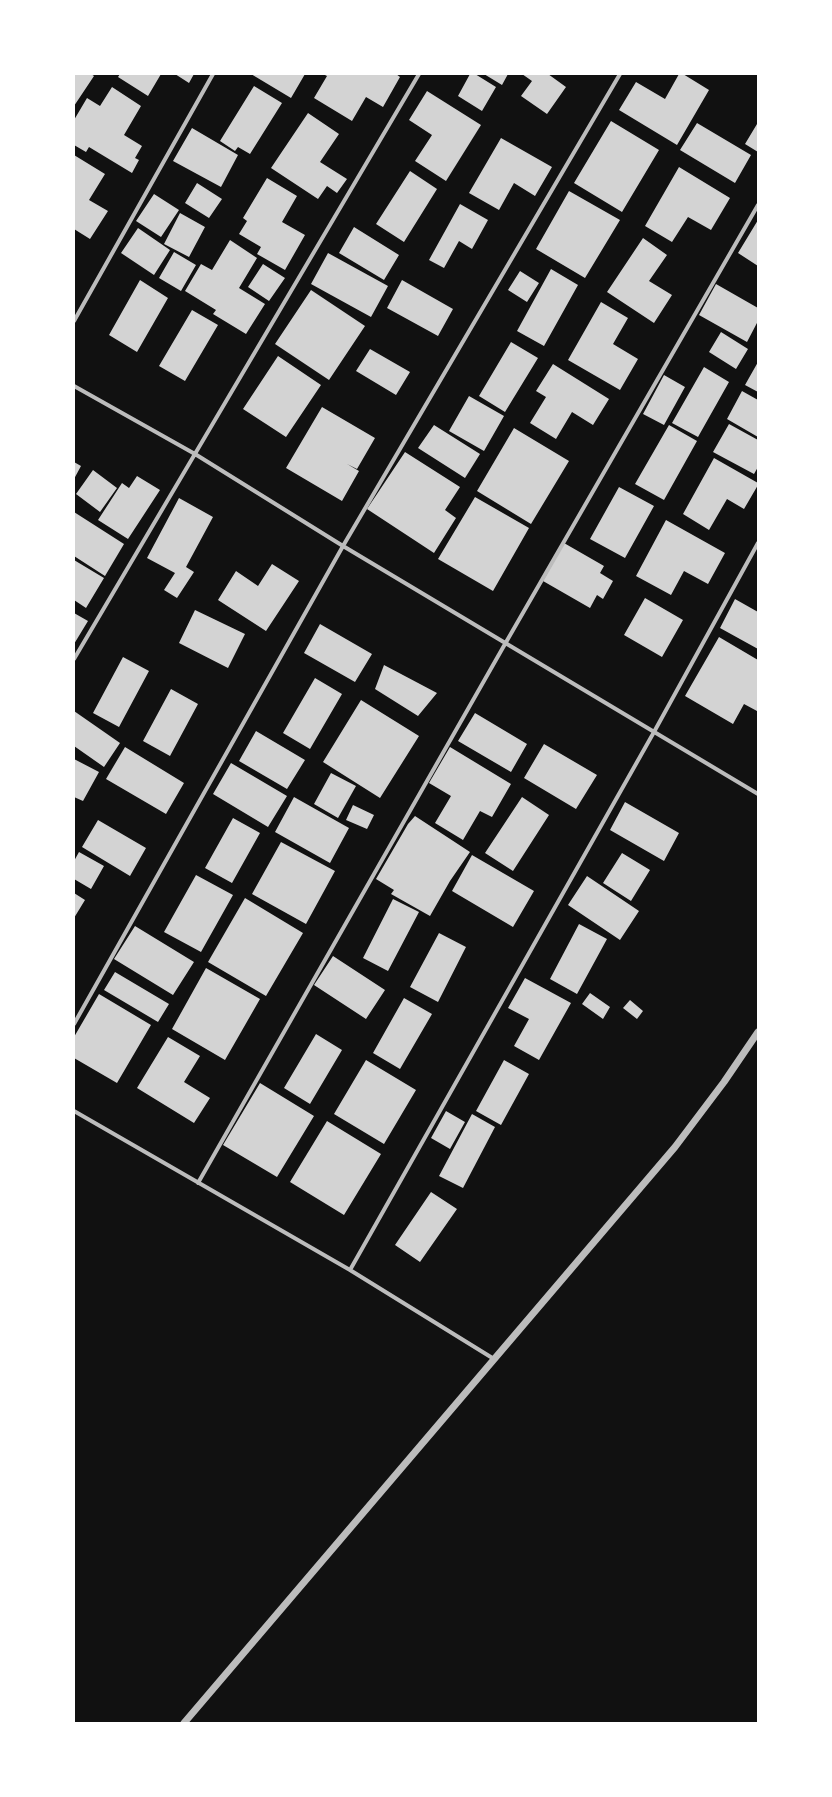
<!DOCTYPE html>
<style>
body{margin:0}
#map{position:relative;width:832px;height:1797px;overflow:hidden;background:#111;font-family:"Fira Sans Condensed",sans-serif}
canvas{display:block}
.frame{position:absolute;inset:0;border:75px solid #fff;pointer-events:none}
</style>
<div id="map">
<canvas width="832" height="1797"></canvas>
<div class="frame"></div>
</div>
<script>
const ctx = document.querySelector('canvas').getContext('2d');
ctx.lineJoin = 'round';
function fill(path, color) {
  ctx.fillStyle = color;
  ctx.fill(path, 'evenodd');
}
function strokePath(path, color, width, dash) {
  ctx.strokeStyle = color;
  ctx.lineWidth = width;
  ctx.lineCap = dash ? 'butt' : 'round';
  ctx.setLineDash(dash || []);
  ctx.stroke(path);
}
fill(new Path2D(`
 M74,74H91L94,76L74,106Z
 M120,74H161L148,96L118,77Z
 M175,74H194L189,83Z
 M251,74H305L291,98Z
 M323,74H396L400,77L383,107L366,97L352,121L314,98L327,76Z
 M470,74H475L496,87L482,111L458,96Z
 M484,74H508L502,85Z
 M522,74H548L566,87L547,114L521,96L532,81Z
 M679,74H683L709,90L677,145L619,110L636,82L665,99Z
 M254,86L282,103L250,154L238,147L235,151L220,141Z
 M112,87L141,106L124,135L142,146L135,158L139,160L132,173L89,147L86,152L74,145V120L87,98L100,106Z
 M427,91L481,125L446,181L415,161L432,135L409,120Z
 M308,113L339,134L320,162L347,179L337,193L327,186L318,199L271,168Z
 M611,121L659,150L622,212L574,183Z
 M697,123L751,155L735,183L680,150Z
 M757,124L758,125V152L745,144Z
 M192,128L238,155L221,187L173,161Z
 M501,138L552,167L535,196L514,183L499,210L469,193Z
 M74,155L105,174L89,200L108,211L90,239L74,229Z
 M679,167L730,198L711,230L688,217L672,242L645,226Z
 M410,171L437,189L404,242L376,224Z
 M267,178L297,196L282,222L305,235L285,270L257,254L261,247L239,234L247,221L243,218Z
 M197,183L222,199L209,218L185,203Z
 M569,191L620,220L585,278L536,249Z
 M154,194L179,210L161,237L136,221Z
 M460,204L488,220L472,249L459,241L444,268L429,260Z
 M180,213L205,227L189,257L164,244Z
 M758,220V266L738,253Z
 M354,227L399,255L384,280L339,253Z
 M138,228L170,250L154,275L121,253Z
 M643,238L667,255L649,281L672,295L654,323L607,292Z
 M230,240L257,258L239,288L265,304L246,334L213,314L216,310L185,291L201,264L212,270Z
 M174,252L196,265L181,291L159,278Z
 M328,253L388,286L371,317L311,284Z
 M263,264L285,278L269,301L248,287Z
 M551,269L578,285L544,346L517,331Z
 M520,271L539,283L527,302L508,290Z
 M140,280L168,298L137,352L109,335Z
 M402,280L453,309L438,336L387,308Z
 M716,284L758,308V321L747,342L699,315Z
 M311,290L365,326L329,380L275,344Z
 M601,302L628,318L613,344L638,359L620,390L568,360Z
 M192,310L218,325L185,381L159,366Z
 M721,332L748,349L736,369L709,352Z
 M511,342L538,358L505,412L479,396Z
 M370,349L410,372L396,395L356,371Z
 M278,356L321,385L286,437L243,409Z
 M758,362V392L745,385Z
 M553,364L609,399L593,425L572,412L556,439L530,423L546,397L536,391Z
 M704,367L729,382L698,437L672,423Z
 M664,375L685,387L664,425L643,414Z
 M742,391L758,400V437L727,419Z
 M469,396L504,416L484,451L449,431Z
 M322,407L375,438L357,469L347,464L359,471L342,501L286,468Z
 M729,424L758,440V467L754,474L713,452Z
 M434,425L480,454L465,478L418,448Z
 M669,425L697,441L664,500L635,484Z
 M514,428L569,461L531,524L477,491Z
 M405,452L460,487L445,510L456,518L434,553L367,509Z
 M714,458L758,483V485L744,509L727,499L709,530L683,514Z
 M74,462L81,466L74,479Z
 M93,470L117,488L100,512L76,494Z
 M137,476L160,490L128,539L98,520L122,483L129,488Z
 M619,487L654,506L625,558L590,539Z
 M475,497L529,528L493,591L438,559Z
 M179,498L213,517L186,567L194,572L177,598L164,590L175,573L147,558Z
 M74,512L124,544L105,576L74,556Z
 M666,520L725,553L708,584L684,571L671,595L636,576Z
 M564,543L604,566L600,573L613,581L603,599L597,595L590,608L543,581Z
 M74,560L104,578L86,608L74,600Z
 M272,564L299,581L266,631L218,600L236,571L258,586Z
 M645,598L683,620L662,657L624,635Z
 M735,599L758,612V649L720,628Z
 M195,610L245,634L228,668L179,643Z
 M74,613L88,621L74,644Z
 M320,624L372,654L355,682L304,653Z
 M719,637L758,660V709L757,711L744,704L733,724L685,696Z
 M123,657L149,671L119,727L93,713Z
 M384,665L437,693L418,716L375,689Z
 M315,678L342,694L310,749L283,733Z
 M171,689L198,704L170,756L143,741Z
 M361,700L419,736L380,798L323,762Z
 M74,711L120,743L104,767L74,746Z
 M475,713L527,744L511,772L458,741Z
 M256,731L305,760L287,789L239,761Z
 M544,744L597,775L576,809L524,778Z
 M125,747L184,783L166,814L106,779Z
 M450,747L511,784L492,817L480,811L463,840L435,823L451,796L429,783Z
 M74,759L99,772L83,801L74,797Z
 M231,763L287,796L268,827L213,794Z
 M331,773L356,786L338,818L314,804Z
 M294,797L349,828L330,863L275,832Z
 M522,797L549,815L513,871L485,853Z
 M625,802L679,833L664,861L610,830Z
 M353,805L374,815L367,829L346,820Z
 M415,816L470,852L450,881L430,916L391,894L394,890L376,879L408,824Z
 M233,818L260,833L232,883L205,868Z
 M98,820L146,848L130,876L82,847Z
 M281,842L335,871L306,924L252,894Z
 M79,852L104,866L91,889L74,879V861Z
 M622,853L650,870L631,901L603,883Z
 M472,855L534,891L513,927L452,891Z
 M196,875L233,895L201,952L164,932Z
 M587,876L639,911L620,940L568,905Z
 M74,893L85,900L74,918Z
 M245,898L303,933L266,996L208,962Z
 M393,899L419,912L388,971L363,958Z
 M579,924L607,939L577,994L550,979Z
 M135,926L194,962L173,995L114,959Z
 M439,933L466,947L438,1002L410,987Z
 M333,956L385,990L366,1019L314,985Z
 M206,968L260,999L225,1060L172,1029Z
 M115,972L169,1004L158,1022L104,990Z
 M525,978L571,1003L539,1060L514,1046L529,1019L508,1008Z
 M590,993L610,1007L603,1019L582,1004Z
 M99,994L151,1025L117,1083L74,1058V1037Z
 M404,998L432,1014L400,1069L373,1053Z
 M630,1000L643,1011L637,1019L623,1008Z
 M316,1034L342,1050L310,1104L284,1088Z
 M168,1037L200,1056L184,1082L210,1098L194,1123L137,1088Z
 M366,1060L416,1090L384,1144L334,1114Z
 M504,1060L529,1074L501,1125L476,1111Z
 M260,1083L314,1116L277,1177L223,1145Z
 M446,1111L465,1122L450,1149L431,1138Z
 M472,1114L495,1127L463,1188L439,1176Z
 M327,1121L381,1154L344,1215L290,1182Z
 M431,1192L457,1209L420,1262L395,1245Z`), '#d3d3d3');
strokePath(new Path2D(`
 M74,321L213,74
 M74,386L195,454L343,546L758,794
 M74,659L419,74
 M74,1024L343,546L620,74
 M74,1111L350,1270L494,1359
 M198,1183L505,644L758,205
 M350,1270L654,732L758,543`), '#bcbcbc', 4);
strokePath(new Path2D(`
 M184,1723L675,1147L724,1082L758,1032`), '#bcbcbc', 7);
</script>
